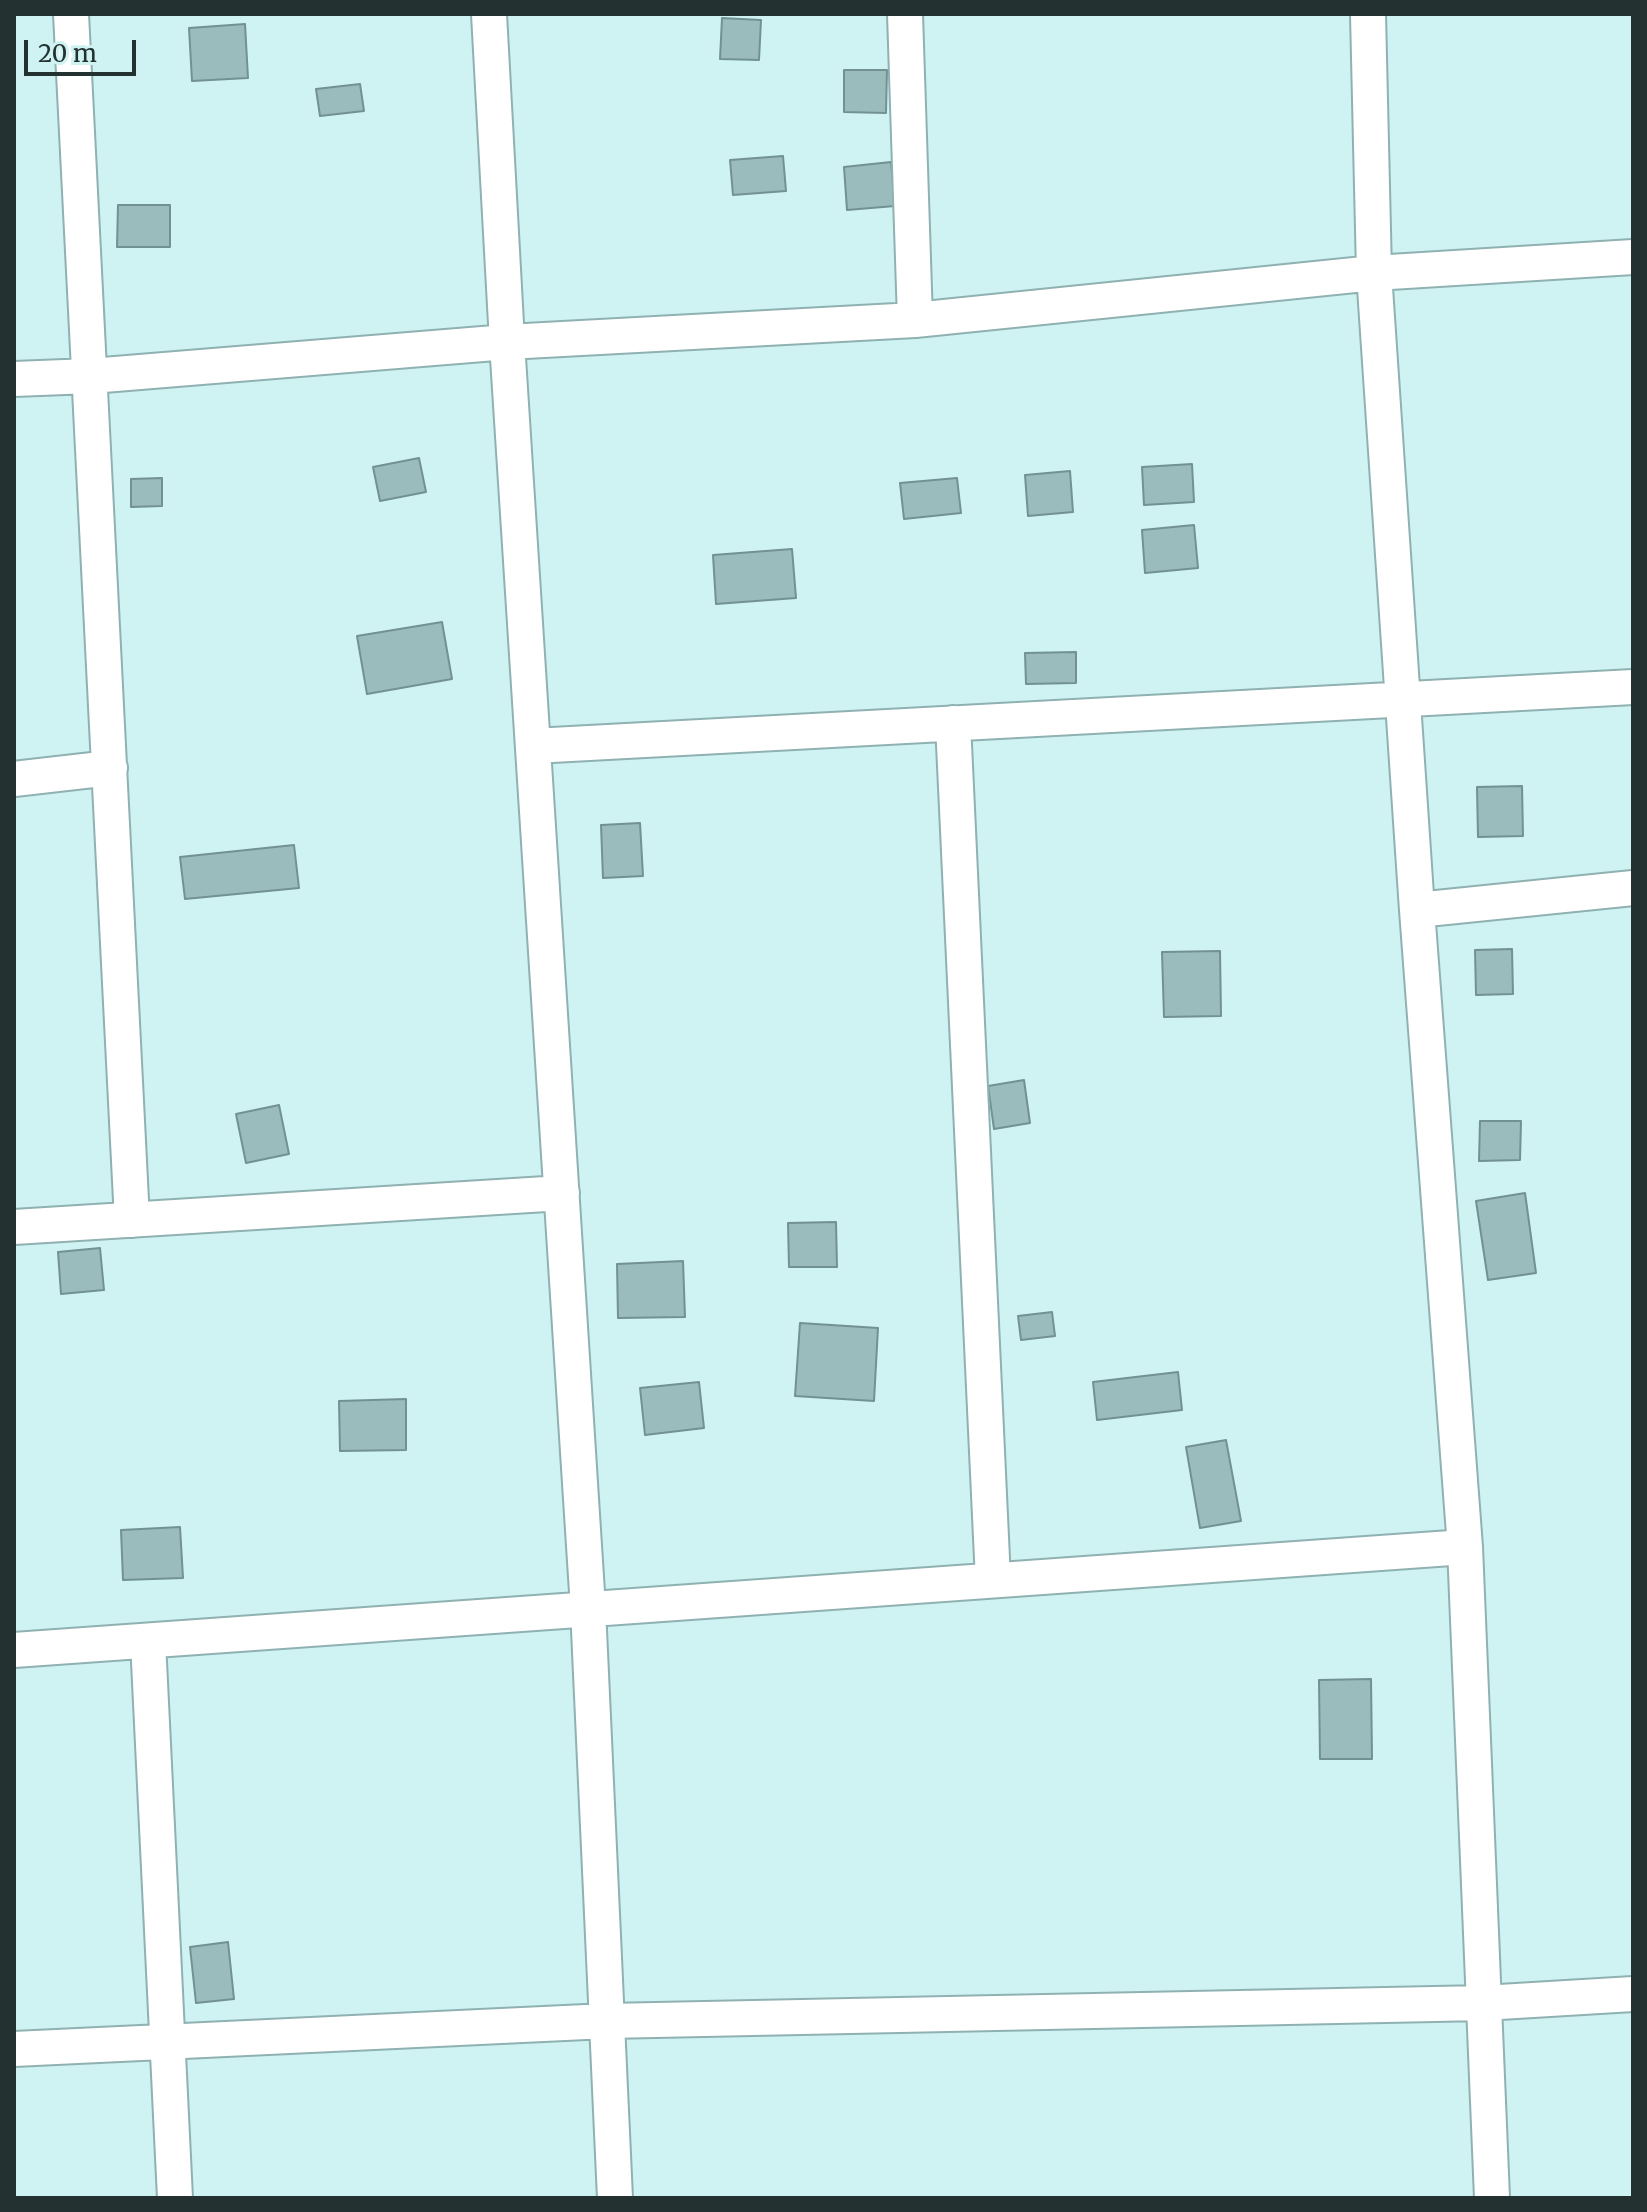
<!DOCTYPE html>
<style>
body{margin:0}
#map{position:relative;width:1647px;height:2212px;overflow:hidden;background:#cff2f2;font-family:Merriweather,serif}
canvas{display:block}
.frame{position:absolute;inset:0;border:16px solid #243131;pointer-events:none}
.scale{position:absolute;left:24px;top:40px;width:112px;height:36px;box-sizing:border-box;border:4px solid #243131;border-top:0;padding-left:10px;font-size:24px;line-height:28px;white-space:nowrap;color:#243131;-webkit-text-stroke:6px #cff2f2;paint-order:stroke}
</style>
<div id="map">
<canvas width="1647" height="2212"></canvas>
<div class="frame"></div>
<div class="scale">20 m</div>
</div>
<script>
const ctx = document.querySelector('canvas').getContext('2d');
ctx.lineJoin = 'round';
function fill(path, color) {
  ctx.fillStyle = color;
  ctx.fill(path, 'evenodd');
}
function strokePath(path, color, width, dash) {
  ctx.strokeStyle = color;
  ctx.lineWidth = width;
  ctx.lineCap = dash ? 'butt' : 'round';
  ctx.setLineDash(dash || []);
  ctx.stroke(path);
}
const building = new Path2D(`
 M722,18L761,20L759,60L720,59Z
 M245,24L248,78L192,81L189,28Z
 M844,70H887L886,113L844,112Z
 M360,84L364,111L320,116L316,89Z
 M783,156L786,191L733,195L730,160Z
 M891,162L895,206L847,210L844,167Z
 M118,205H170V247H117Z
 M419,458L426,492L380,501L373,467Z
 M1192,464L1194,502L1144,505L1142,467Z
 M1070,471L1073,512L1028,516L1025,475Z
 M162,478V506L131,507V479Z
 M957,478L961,513L904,519L900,483Z
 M1194,525L1198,568L1145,573L1142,530Z
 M792,549L796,598L716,604L713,555Z
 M442,622L452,679L367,694L357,636Z
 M1076,652V683L1026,684L1025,653Z
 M1522,786L1523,836L1478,837L1477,787Z
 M640,823L643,876L603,878L601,825Z
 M294,845L299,888L185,899L180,857Z
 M1512,949L1513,994L1476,995L1475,950Z
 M1220,951L1221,1016L1164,1017L1162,952Z
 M1024,1080L1030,1123L994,1129L988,1086Z
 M279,1105L289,1154L246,1163L236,1114Z
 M1480,1121H1521L1520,1160L1479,1161Z
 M1525,1193L1536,1273L1488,1280L1476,1201Z
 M836,1222L837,1267H789L788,1223Z
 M100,1248L104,1290L61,1294L58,1252Z
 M683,1261L685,1317L618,1318L617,1264Z
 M1052,1312L1055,1336L1021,1340L1018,1316Z
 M800,1323L878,1328L874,1401L795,1396Z
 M1178,1372L1182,1410L1097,1420L1093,1382Z
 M699,1382L704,1428L645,1435L640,1388Z
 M406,1399V1450L340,1451L339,1401Z
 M1226,1440L1241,1521L1200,1528L1186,1447Z
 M180,1527L183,1578L123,1580L121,1530Z
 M1371,1679L1372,1759H1320L1319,1680Z
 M228,1942L234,1999L196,2003L190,1947Z`);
fill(building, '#9bbcbd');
strokePath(building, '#729292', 2);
const minor = new Path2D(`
 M71,14L132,1220
 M489,14L507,342L588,1608L615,2198
 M905,14L915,320
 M1368,14L1374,273L1417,910L1465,1547L1492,2198
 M14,379L91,376L507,342L915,320L1374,273L1633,257
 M953,723L993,1580
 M533,746L1633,687
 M14,779L110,768
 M1417,910L1633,888
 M14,1227L562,1193
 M148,1641L175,2198
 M14,1650L1465,1547
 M14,2049L607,2021L1483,2003L1633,1994`);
strokePath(minor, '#90b1b1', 38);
strokePath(minor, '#fff', 34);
</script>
